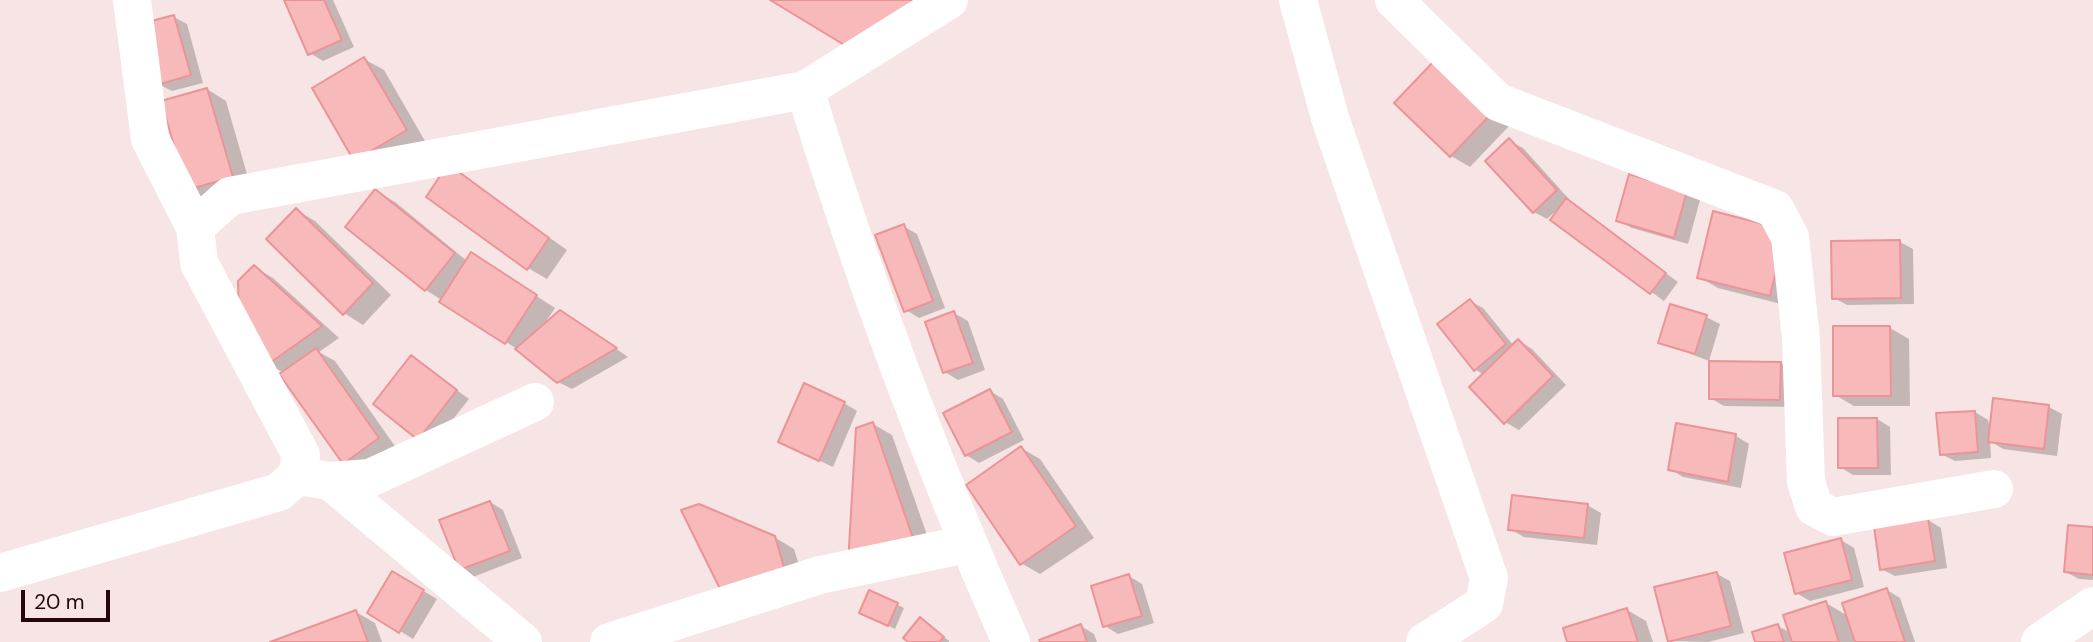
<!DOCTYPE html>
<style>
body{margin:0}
#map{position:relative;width:2093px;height:642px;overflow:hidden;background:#f7e4e4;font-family:"DM Sans",sans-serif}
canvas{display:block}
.scale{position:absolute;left:21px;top:590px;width:89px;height:32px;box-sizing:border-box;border:4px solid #25070a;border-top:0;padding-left:9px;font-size:21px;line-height:24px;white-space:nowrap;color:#25070a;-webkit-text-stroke:5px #f7e4e4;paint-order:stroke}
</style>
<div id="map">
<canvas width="2093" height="642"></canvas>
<div class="scale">20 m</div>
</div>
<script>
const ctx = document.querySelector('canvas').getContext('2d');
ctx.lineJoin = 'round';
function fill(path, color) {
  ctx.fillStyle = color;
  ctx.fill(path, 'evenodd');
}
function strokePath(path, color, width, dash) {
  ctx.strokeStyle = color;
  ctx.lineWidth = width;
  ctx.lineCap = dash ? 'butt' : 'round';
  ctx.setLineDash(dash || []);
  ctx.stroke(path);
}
fill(new Path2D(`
 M286,0H333L354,47L323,61L310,53Z
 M174,17L187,24L203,83L172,91L158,84Z
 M364,59L384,70L425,141L355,160Z
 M1436,61L1510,125L1470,167L1451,156Z
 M207,89L226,101L251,188L207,200L188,189Z
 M1509,141L1523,148L1569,199L1567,201L1678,282L1664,301L1553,220L1558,209L1547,219L1534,212Z
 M449,167L567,250L547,279L528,268Z
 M376,191L395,202L467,261L490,266L555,308L543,326L574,320L628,357L572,389L558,382L520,351L426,290L347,227Z
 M1687,192L1700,200L1688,244L1632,228L1618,220Z
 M296,210L315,221L391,295L363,325L344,313Z
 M903,226L917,234L945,308L919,318L906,310Z
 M1805,242L1789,306L1718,288L1699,277Z
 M1900,242L1913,249L1914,304L1847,305L1834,298Z
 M254,267L273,278L339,338L319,352L335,361L397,449L363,473L344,462L284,373L269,364Z
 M1470,301L1483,308L1514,346L1519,341L1532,349L1566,385L1519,430L1505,422L1484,375L1475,369Z
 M954,313L968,321L985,370L958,380L945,372Z
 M1706,317L1720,324L1709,361L1660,342Z
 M1890,328L1909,339L1910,406H1854L1835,395Z
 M412,357L469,399L432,446L419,438Z
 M1780,363L1794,371L1793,407L1724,406L1710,398Z
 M990,391L1003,399L1024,440L979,463L966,455Z
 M844,403L857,411L833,467L780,442Z
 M2049,407L2062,414L2057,456L2003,449L1990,441L1991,458L1955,461L1941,454L1975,412L1988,420L1991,433Z
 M1877,419L1890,427L1891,475H1853L1840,467Z
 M873,424L892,435L933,552L869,574Z
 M1677,425L1736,436L1749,444L1741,488L1683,477L1670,469Z
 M1021,448L1040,459L1094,538L1040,574L1021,563Z
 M490,502L503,510L522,558L473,577L460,569Z
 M1587,505L1601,513L1597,545L1524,537L1510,529Z
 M1928,520L1941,528L1947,568L1895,576L1881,569Z
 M2093,529V580L2079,579L2066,572Z
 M774,537L794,549L807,591L744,605Z
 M1841,540L1854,548L1864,587L1810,601L1796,593Z
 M393,573L437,599L413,639L369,612Z
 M1717,574L1730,581L1744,633L1708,642L1669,641Z
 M1129,576L1142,584L1154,623L1118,634L1105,626Z
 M1887,590L1900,598L1915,642H1757L1778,626L1791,633L1826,603L1848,616Z
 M870,592L904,608L895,629L867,616Z
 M1627,610L1646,621L1653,642H1569Z
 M356,612L375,623L382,642H275Z
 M927,623L949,641V642H911Z
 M1081,626L1094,634L1097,642H1042Z`), '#0003');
const building = new Path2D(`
 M284,0H324L342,40L308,55Z
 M770,0H914L851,49Z
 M174,15L191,75L157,85L140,24Z
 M364,57L407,130L354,161L312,88Z
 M1436,59L1492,113L1450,157L1394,103Z
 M207,88L233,177L187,190L161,101Z
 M1509,138L1557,190L1533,213L1485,161Z
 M448,164L549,238L527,270L426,197Z
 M1629,174L1687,191L1674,238L1616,221Z
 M375,189L455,253L425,291L345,227Z
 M1566,198L1666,273L1650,294L1550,220Z
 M296,208L373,283L343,315L266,239Z
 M1713,211L1786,230L1770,296L1697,278Z
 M904,224L933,301L904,312L875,235Z
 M1900,240L1901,298L1832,299L1831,241Z
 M471,252L537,295L505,344L439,302Z
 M254,265L322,326L267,365L239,318L238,281Z
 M1470,299L1506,344L1474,371L1437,324Z
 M1670,304L1707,315L1695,354L1658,343Z
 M560,310L617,348L557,383L515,349Z
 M954,311L973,363L943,373L925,322Z
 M1833,326H1890L1891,396H1833Z
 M1518,339L1553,376L1504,424L1469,387Z
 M316,348L379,438L343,464L279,374Z
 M411,355L457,390L418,440L373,404Z
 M1709,361L1781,362L1780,400L1709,399Z
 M804,383L845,402L819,461L778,442Z
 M990,389L1012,432L965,456L943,413Z
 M1993,398L2049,405L2044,449L1988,442Z
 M1975,411L1978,452L1940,455L1936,413Z
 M1838,418H1877L1878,468H1838Z
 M873,422L914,541L848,564L856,428Z
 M1676,423L1736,434L1728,482L1668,470Z
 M1021,446L1076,526L1020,565L966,485Z
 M1512,495L1588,504L1584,538L1508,530Z
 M490,501L510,551L459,570L439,520Z
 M699,504L775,536L788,581L723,595L681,510Z
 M1928,518L1935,561L1880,570L1874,526Z
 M2068,525L2093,527V575L2064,572Z
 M1841,538L1852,580L1795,594L1784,553Z
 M392,571L424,590L399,633L367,613Z
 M1717,572L1731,626L1668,642L1654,587Z
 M1129,574L1142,616L1103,627L1091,586Z
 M1887,588L1905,642H1855L1842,603Z
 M869,590L898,603L888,626L859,613Z
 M1826,601L1839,642H1792L1783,615Z
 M1627,608L1638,642H1567L1563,628Z
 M356,610L368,642H270Z
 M920,617L944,637L939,642H908L903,638Z
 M1081,624L1087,642H1040L1039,640Z
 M1778,624L1784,642H1755L1752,632Z`);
fill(building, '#f7b9ba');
strokePath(building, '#ea9497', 2);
strokePath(new Path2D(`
 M1298,0L1330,118L1489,578L1484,604L1425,642
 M1394,0L1498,102L1775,209L1790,237L1801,338L1806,482L1814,507L1833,517L1994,489
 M805,90C863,278 931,462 1011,642
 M195,227L230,196L805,90L949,0
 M297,476L330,481L370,478L535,402
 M330,481L523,642
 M0,573L279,492L297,476L301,455L199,263L195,227L150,139L132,0
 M609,642L820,575L967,544
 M2040,642L2093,606`), '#fff', 38);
</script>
